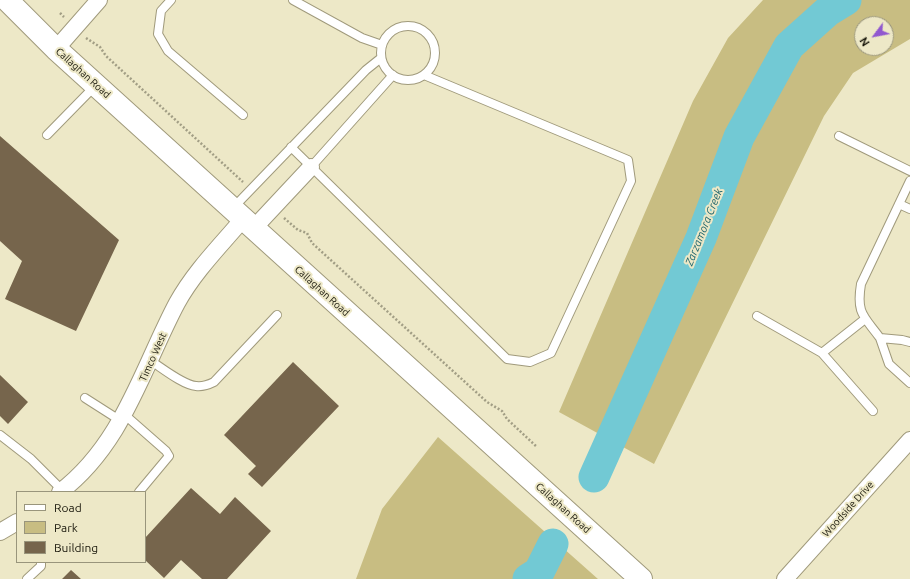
<!DOCTYPE html>
<style>
body{margin:0}
#map{position:relative;width:910px;height:579px;overflow:hidden;background:#ede8c7;font-family:Ubuntu,sans-serif}
canvas{display:block}
.legend{position:absolute;left:16px;top:491px;width:130px;height:72px;box-sizing:border-box;background:#ede8c7;border:1px solid #99957c;margin:0;padding:5px 7px;list-style:none;font-size:12px;color:#1a180c}
.legend li{display:flex;align-items:center;gap:8px;height:20px}
.legend b{width:20px;border:1px solid #99957c}
.north{position:absolute;left:854px;top:16px;width:40px;height:40px;box-sizing:border-box;background:#ede8c7;border:1px solid #99957c;border-radius:50%;rotate:238deg;font-size:11px;font-weight:700;line-height:16px;text-align:center;color:#1a180c}
.north::after{content:'';display:block;margin:auto;width:14px;height:18px;background:#9158cf;clip-path:polygon(50% 0,100% 100%,50% 72%,0 100%)}
</style>
<div id="map">
<canvas width="910" height="579"></canvas>
<ul class="legend">
<li><b style="height:5px;background:#fff"></b>Road</li>
<li><b style="height:11px;background:#c8bd82"></b>Park</li>
<li><b style="height:11px;background:#76654c"></b>Building</li>
</ul>
<div class="north">N</div>
</div>
<script>
const ctx = document.querySelector('canvas').getContext('2d');
ctx.lineJoin = 'round';
function fill(path, color) {
  ctx.fillStyle = color;
  ctx.fill(path, 'evenodd');
}
function strokePath(path, color, width, dash) {
  ctx.strokeStyle = color;
  ctx.lineWidth = width;
  ctx.lineCap = dash ? 'butt' : 'round';
  ctx.setLineDash(dash || []);
  ctx.stroke(path);
}
function drawText(font, color, halo, rows, align = 'center') {
  ctx.font = font + ' Ubuntu,sans-serif';
  ctx.lineWidth = 4;
  ctx.setLineDash([]);
  ctx.textBaseline = 'middle';
  ctx.strokeStyle = halo;
  ctx.fillStyle = color;
  for (const [text, x, y, turn = 0] of rows) {
    ctx.save();
    ctx.translate(x, y);
    ctx.rotate((+turn || 0) * Math.PI / 180);
    ctx.textAlign = isNaN(turn) ? turn : align;
    if (halo) ctx.strokeText(text, 0, 0);
    ctx.fillText(text, 0, 0);
    ctx.restore();
  }
}
fill(new Path2D(`
 M763,0H910V39L853,73L824,116L654,464L559,412L693,101L728,38ZM862,24H886V48H862Z
 M438,437L598,579H356L382,509Z`), '#c8bd82');
strokePath(new Path2D(`
 M594,477L701,238L739,137L789,46L828,11L846,0
 M528,579L539,572L553,544`), '#72c9d4', 31);
fill(new Path2D(`
 M0,136L119,240L76,331L5,299L22,261L0,241Z
 M293,362L339,406L262,487L248,474L256,466L224,435Z
 M0,375L28,402L8,424L0,416Z
 M191,488L220,514L235,497L271,531L227,579H202L181,560L164,578L145,560V538Z
 M71,570L81,579H62Z`), '#76654c');
const lane = new Path2D(`
 M171,0L161,11L158,34L168,51L243,115
 M293,0L362,38L382,45
 M381 53a27 27 0 1 1 54 0a27 27 0 1 1-54 0Z
 M47,135L95,86
 M839,136L910,171
 M291,147L507,359L530,362L551,353L631,181L628,160L424,75
 M311,167L393,75
 M899,204L910,209
 M233,208L366,70L381,58
 M757,316L822,353
 M865,319L822,353L873,411
 M880,338C864,316 856,314 861,284L910,181
 M910,342L902,340L880,338L889,364L910,383
 M151,361C162,368 183,385 196,386C203,387 208,385 214,382L277,315
 M85,398L121,421
 M125,415L166,451L169,456L139,492
 M0,435L31,459L62,490
 M27,579L41,566V562`);
const street = new Path2D(`
 M56,49L99,0
 M253,229L311,167
 M60,492C123,444 142,369 177,303C194,272 220,246 243,219
 M0,532L17,522
 M785,579L910,440`);
const secondary = new Path2D(`
 M7,0L56,49L641,579`);
strokePath(lane, '#a09a7c', 10);
strokePath(street, '#a09a7c', 18);
strokePath(secondary, '#a09a7c', 24);
strokePath(new Path2D(`
 M60,13L64,17
 M86,38L100,47L106,56L243,182
 M284,218L298,230L307,233L312,243L487,402L502,411L507,419L537,447`), '#a29e85', 2.5, [2, 2]);
strokePath(lane, '#fff', 8);
strokePath(street, '#fff', 16);
strokePath(secondary, '#fff', 22);
drawText('10px', '#1a180c', '#ede8c7', [
 ["Callaghan Road",83,73,42],
 ["Callaghan Road",322,291,42],
 ["Timco West",153,357,-66],
 ["Callaghan Road",563,508,42],
 ["Woodside Drive",848,509,-48]
]);
drawText('italic 11px', '#1b636b', '#ede8c7', [
 ["Zarzamora Creek",704,227,-68]
]);
</script>
